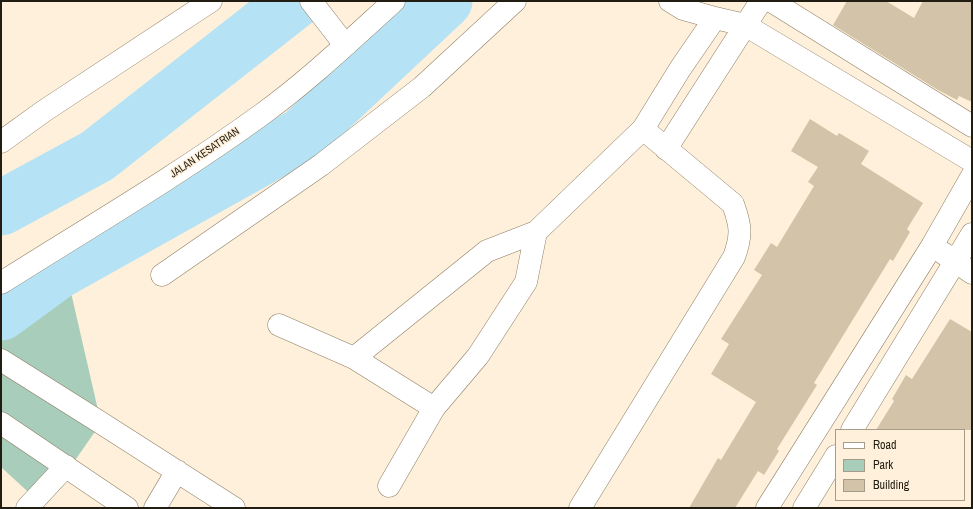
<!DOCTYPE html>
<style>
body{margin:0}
#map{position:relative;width:973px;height:509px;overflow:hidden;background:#fef0da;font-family:"Archivo Narrow",sans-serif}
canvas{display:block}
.frame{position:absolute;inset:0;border:2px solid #221d12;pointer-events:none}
.legend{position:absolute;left:835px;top:429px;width:130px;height:72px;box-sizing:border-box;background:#fef0da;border:1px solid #a69c8a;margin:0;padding:5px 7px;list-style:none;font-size:12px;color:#221d12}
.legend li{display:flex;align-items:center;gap:8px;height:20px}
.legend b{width:20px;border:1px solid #a69c8a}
</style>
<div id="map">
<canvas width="973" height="509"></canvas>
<div class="frame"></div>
<ul class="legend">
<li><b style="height:5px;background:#fff"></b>Road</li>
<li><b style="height:11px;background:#a8cebb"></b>Park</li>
<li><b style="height:11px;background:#d3c3a8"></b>Building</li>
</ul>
</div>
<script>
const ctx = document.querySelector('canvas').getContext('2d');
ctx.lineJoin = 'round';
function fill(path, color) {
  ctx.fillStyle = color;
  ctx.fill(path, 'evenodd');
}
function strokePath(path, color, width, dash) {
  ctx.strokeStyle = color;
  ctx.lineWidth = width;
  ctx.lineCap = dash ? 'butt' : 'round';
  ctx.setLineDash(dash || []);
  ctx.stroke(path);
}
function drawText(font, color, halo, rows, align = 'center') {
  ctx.font = font + ' "Archivo Narrow",sans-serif';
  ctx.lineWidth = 3;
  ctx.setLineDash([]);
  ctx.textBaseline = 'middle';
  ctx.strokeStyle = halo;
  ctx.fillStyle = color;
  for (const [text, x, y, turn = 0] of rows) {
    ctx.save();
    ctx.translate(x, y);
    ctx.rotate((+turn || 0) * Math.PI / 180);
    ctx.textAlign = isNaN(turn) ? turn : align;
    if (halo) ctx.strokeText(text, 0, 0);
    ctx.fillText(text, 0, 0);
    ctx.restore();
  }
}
fill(new Path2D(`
 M61,249L101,423L69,469L38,501L1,467V290Z`), '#a8cebb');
strokePath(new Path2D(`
 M1,208L97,156L295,1
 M1,313L57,272L302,135L445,1`), '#b5e3f5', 55);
fill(new Path2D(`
 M847,1H886L914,18L923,1H972V102L959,96L957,100L938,90L833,25Z
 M810,119L837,136L839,133L869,151L861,164L923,203L907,229L910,232L893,261L890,259L814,383L817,385L777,449L779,451L764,475L758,471L735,508H689L718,458L721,460L756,402L711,374L729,344L721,339L762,275L754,270L771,243L777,247L814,186L808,182L818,167L791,151Z
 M950,319L972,332V430H876L894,401L892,399L906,375L912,379Z`), '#d3c3a8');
const minor = new Path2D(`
 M311,1L345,45
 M670,1L683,9L715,18L745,25L972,161
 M771,1L972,126
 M1,142L44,111L211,1
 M666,149L761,1
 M943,253L972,273
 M162,275L321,165L422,87L515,1
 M279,325L354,358L434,408
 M354,358L487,251L536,232L643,129L680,69L715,18
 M1,360L98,421L234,508
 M1,423L127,508
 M852,430L972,234
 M389,486L434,408L478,356L526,282L536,232
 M27,508L66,466
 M155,508L177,471
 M580,508L734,257C742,235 741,226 733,204L643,129
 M767,508L932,246L972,176
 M804,508L836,456`);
const tertiary = new Path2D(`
 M1,283C88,228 177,176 261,115C308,81 351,40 394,1`);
strokePath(minor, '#8d7e64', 23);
strokePath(tertiary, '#8d7e64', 23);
strokePath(minor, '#fff', 22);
strokePath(tertiary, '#fff', 22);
drawText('11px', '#221d12', '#fef0da', [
 ["JALAN KESATRIAN",205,153,-34]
]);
</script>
